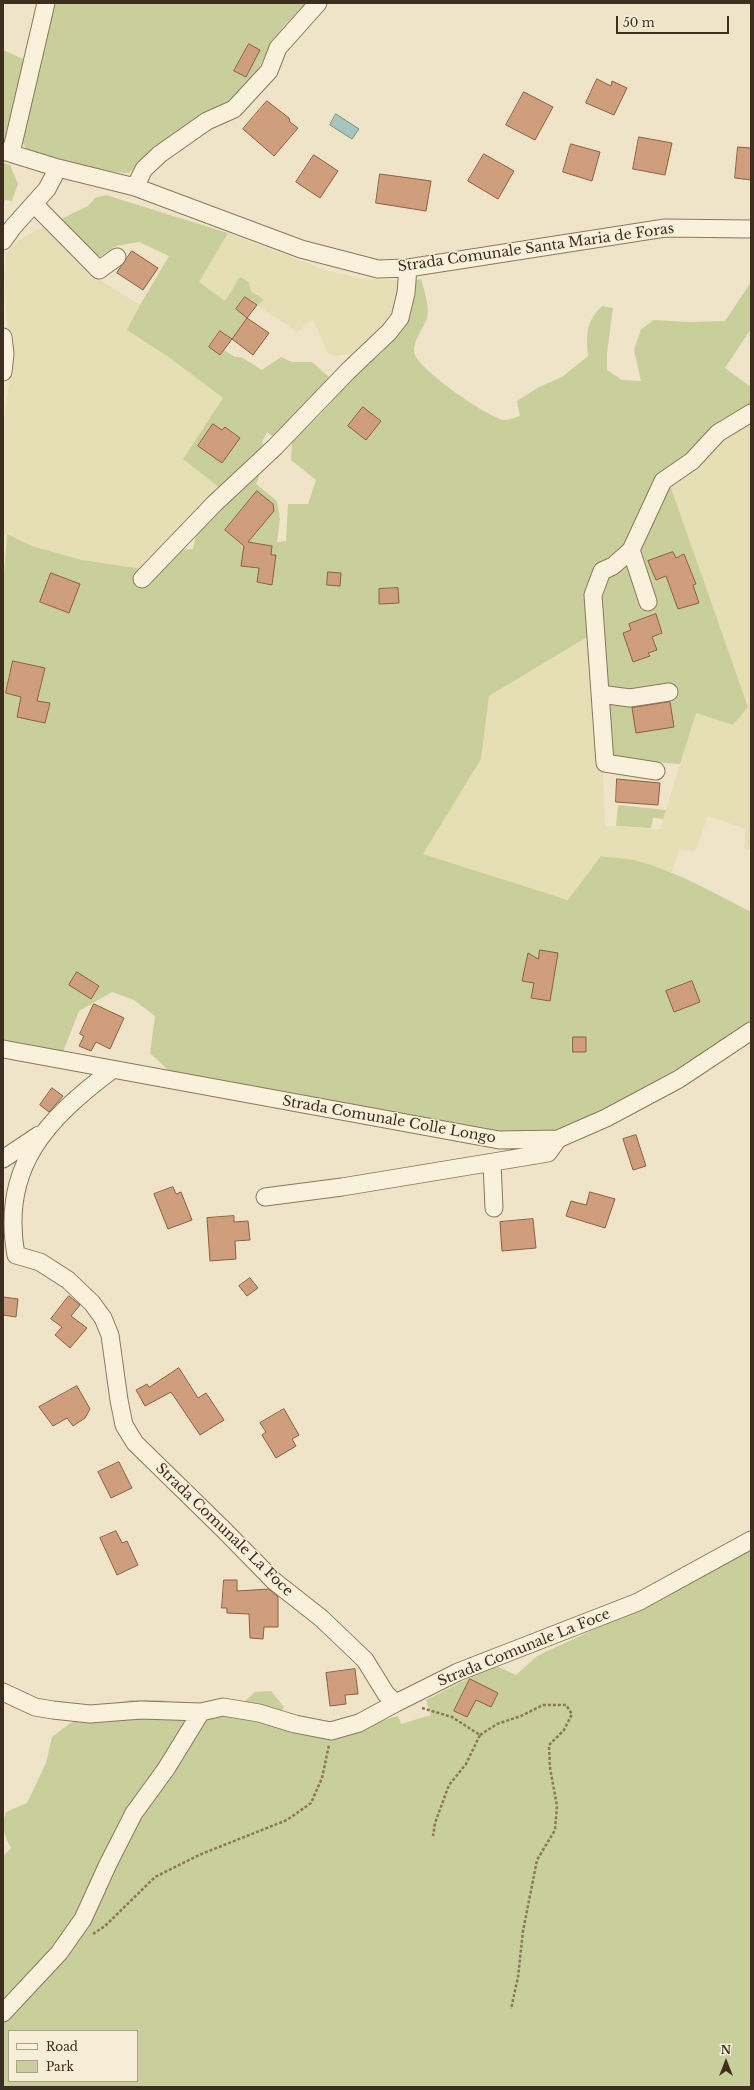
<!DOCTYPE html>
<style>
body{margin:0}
#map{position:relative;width:754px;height:2090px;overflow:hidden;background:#f0e4c8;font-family:"Libre Baskerville",serif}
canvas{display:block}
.frame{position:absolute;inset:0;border:4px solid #3d2e20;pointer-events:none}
.legend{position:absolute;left:8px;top:2030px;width:130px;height:52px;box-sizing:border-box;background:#f7eed8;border:1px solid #ada18e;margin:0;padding:5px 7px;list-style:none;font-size:12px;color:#3d2e20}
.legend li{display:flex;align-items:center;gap:8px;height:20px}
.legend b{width:20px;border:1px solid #ada18e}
.north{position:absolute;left:706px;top:2042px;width:40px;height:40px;-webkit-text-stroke:3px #f7eed8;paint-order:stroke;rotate:0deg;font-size:11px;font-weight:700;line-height:16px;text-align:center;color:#3d2e20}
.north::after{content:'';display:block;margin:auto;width:14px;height:18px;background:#3d2e20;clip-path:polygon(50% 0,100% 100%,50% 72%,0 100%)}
.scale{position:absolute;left:616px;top:16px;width:113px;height:18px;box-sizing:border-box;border:2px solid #3d2e20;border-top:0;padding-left:5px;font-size:12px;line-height:14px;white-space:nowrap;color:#3d2e20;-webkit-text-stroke:3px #f7eed8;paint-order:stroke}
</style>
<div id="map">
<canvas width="754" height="2090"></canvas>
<div class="frame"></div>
<ul class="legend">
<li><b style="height:5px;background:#faf1dc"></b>Road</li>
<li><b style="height:11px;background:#c9cf9b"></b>Park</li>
</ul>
<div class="north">N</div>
<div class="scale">50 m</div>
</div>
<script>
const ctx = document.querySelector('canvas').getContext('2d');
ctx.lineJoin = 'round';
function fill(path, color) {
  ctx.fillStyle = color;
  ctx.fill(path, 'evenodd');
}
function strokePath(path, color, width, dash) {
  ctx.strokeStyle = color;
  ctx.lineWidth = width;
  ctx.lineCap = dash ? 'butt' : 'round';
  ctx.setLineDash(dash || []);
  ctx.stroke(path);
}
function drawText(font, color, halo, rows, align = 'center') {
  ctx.font = font + ' "Libre Baskerville",serif';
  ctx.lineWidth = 3;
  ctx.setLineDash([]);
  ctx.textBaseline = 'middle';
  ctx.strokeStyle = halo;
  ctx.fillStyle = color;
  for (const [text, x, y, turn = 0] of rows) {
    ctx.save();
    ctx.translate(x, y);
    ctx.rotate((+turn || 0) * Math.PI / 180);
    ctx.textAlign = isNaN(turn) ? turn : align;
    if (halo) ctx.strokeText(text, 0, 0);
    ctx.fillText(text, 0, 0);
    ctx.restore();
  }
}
fill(new Path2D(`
 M44,226L97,278L140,305L128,330L167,356L223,398L183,459L221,489L143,569L82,560L32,546L8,534L3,536V428L10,377L4,273L6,254L16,242Z
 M228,233L328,271L364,279L400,280V298L390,322L361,350L350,354L335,356L328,353L314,322L310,321L297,332L257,305L264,300L251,291L249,282L240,278L225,301L198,282Z
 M751,420V850L744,848L746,829L708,816L695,851L679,849L672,872L637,861L601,856L569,900L422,854L481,759L489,696L592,634L598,769L603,771L605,826L660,829L696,712L733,725L748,707L670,485L719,441Z`), '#e6deb5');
fill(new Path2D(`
 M54,3H306L283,27L269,48L248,89L230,103L147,156L129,173C110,172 40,162 27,150C25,147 23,142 21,139Z
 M3,50L28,61L9,144L3,142Z
 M3,163L10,165L18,184L12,201L5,200L3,206Z
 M106,195L228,233L199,282L225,301L240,277L249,282L251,291L264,300L257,305L245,297L236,309L247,318L232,339L220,331L209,347L220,355L224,350L235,357H241L262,370L281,357L292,362H312L329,377L312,403L277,440L267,432L262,442L265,448L221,489L183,459L223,398L167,356L127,330L140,305L169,256L139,242L116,246L96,259L57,221L88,206L95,198Z
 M421,279C424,290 430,306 427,318C424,328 413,340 414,352C416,368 489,419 505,420C510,420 516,417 520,416L517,401L539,387L562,377L588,356C586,334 586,322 602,306L613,308L607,353V370L622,380L641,381L634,350L641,329L654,320L689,322L725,321L751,282V329L725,368L751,387V406L704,439L630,542L607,561L592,634L489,696L481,759L423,854L568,900L601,856C613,858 626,858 638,861C678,872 714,893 751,912V1022L715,1047L585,1121L544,1133L502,1134L170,1072L150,1053L155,1016L134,1000L112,992L79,1011L63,1052L3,1041V587L7,534L32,546L82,560L143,569L177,550L193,549L196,535L255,472L259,477L256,484L277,501L280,519L277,542L286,541L288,504H308L316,480L291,460L292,442L320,415L361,369L381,354L392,340L413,281Z
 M670,485L748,707L733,725L696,713L680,764L614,759L609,756L607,711L612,703L607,683L598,607L605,575Z
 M618,805L666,810L663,819L653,818L651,828L616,826Z
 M751,1547V2087H3V1856L11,1848C4,1835 1,1826 6,1812L27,1803L46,1763L52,1737L69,1724L105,1705L131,1700H161L181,1704L207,1717L231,1714L255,1692L271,1691L284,1707L276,1722L374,1723L398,1716L401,1724L431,1715L426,1700L495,1665L516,1675L537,1656L640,1608ZM9,2031H137V2081H9Z`), '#c9cf9b');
const water = new Path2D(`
 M336,114L359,129L352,139L330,125Z`);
fill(water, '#a9c4bc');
strokePath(water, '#6f938a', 1);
const building = new Path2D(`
 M249,44L260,50L246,77L234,71Z
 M597,79L611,86L612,81L627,88L614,115L586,103Z
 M524,92L553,107L535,140L506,125Z
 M267,101L289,118L290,122L298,128L274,156L243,129Z
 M639,137L672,143L665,175L633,169Z
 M571,144L600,152L592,181L563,172Z
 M738,147L751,148V180L735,178Z
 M484,154L514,171L498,199L468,181Z
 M314,155L338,171L320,198L296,182Z
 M380,174L431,181L426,211L376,203Z
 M132,251L158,268L143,290L117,273Z
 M245,297L257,305L247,318L269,333L253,355L232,339L247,318L236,309Z
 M220,331L232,339L220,355L209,347Z
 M363,407L381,421L366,440L348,426Z
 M213,424L222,430L225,427L240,438L222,463L198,446Z
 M257,491L273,504L274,511L248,542L272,546L271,555H276L272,585L257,582L259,568L241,566L244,546L225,530Z
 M673,552L676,558L684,554L696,584L693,585L699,603L678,609L666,576L656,580L648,561Z
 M328,572L341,573L340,586L327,585Z
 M51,573L80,584L69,613L40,602Z
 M398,588L399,603L379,604V589Z
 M656,614L662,633L652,637L657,650L648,653L650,656L633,662L623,633L631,630L629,624Z
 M13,661L45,668L37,701L50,703L45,723L17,717L21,697L6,693Z
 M670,702L674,727L636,733L632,708Z
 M617,779L660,783L658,805L616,802Z
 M540,950L558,953L550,1001L531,998L534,983L522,981L528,953L538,959Z
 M77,972L99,986L91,999L69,985Z
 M692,981L700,1002L674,1012L666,991Z
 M94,1004L124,1018L110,1049L96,1042L91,1051L79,1046L84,1036L80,1034Z
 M573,1037H586V1052H573Z
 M52,1088L63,1096L49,1112L40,1105Z
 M636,1135L646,1166L633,1170L623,1139Z
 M173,1187L176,1194L181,1192L192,1220L168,1229L154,1194Z
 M590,1192L615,1199L605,1228L566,1216L571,1201L586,1205Z
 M234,1216V1222L248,1221L250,1240L235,1241L236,1259L210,1261L207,1218Z
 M533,1219L536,1248L502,1251L500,1222Z
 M250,1278L258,1288L247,1296L239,1286Z
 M69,1296L80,1305L71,1316L87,1328L70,1348L55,1335L62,1327L51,1319Z
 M3,1297L18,1299L16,1317L3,1315Z
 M179,1368L198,1398L206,1393L224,1420L200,1435L171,1392L145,1406L136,1390L147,1384L149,1387Z
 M77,1386L90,1409L85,1418L73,1426L67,1418L53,1426L39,1407Z
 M284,1409L299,1435L292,1439L296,1446L276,1458L262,1435L266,1432L260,1423Z
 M119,1462L132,1488L111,1498L98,1472Z
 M116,1531L122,1543L127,1541L138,1565L117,1575L100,1538Z
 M224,1580H237V1591L269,1589L278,1597V1627H264L263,1639L250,1638L249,1614L227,1613V1608H222Z
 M355,1669L358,1694L345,1695L346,1704L330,1706L326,1673Z
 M470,1679L498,1693L491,1707L476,1700L467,1717L454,1711Z`);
fill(building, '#cf9f7d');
strokePath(building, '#8d5f41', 1);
const minor = new Path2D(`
 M3,151L58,168L135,187L301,249L378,269L408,268L665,228L751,229
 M11,153L46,3
 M135,187L144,169L160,154L207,121L234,109L269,71L278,48L318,3
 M34,204L99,270L117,257
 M3,241L13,227L47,189L58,168
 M3,337L5,354L3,372
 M631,550L648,602
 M142,579L214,504L275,447L348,371L389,332L400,318L406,293L408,268
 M600,694L630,698L669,692
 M656,771L605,763L593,595L602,571L613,566L631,550L663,481L692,461L718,433L751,413
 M3,1049L499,1140L558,1139L606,1118L679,1079L751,1031
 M112,1070C47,1119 0,1167 16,1255L40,1262L68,1280L92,1303L103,1318L110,1335L119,1400L124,1425L135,1443L224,1530L274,1581L321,1618L365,1660L386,1694L396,1703L458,1672L638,1602L751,1540
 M3,1159L39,1135
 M492,1163L494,1208
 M265,1197L342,1187L548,1153L558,1139
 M3,1692L35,1707L53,1710L90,1714L141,1710L201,1712
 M3,2013L59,1953L83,1919L108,1864L134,1813L166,1769L201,1712L223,1707L259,1713L295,1724L331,1731L359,1723L396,1703`);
strokePath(minor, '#8d765c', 19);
strokePath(new Path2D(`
 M422,1708L452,1717L480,1735L466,1764L449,1785L435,1823L433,1836
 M480,1735L497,1724L521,1716L543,1705H566L572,1714L564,1730L549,1745L550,1768L557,1806L555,1830L537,1860L523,1931L518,1977L511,2009
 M93,1934L105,1926L155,1877L199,1855L287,1820L311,1803L322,1778L329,1745`), '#8d765c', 2.5, [3, 2]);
strokePath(minor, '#faf1dc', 17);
drawText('14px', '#3d2e20', '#f7eed8', [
 ["Strada Comunale Santa Maria de Foras",536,248,-8],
 ["Strada Comunale Colle Longo",389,1120,10],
 ["Strada Comunale La Foce",224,1530,44],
 ["Strada Comunale La Foce",524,1648,-22]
]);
</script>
